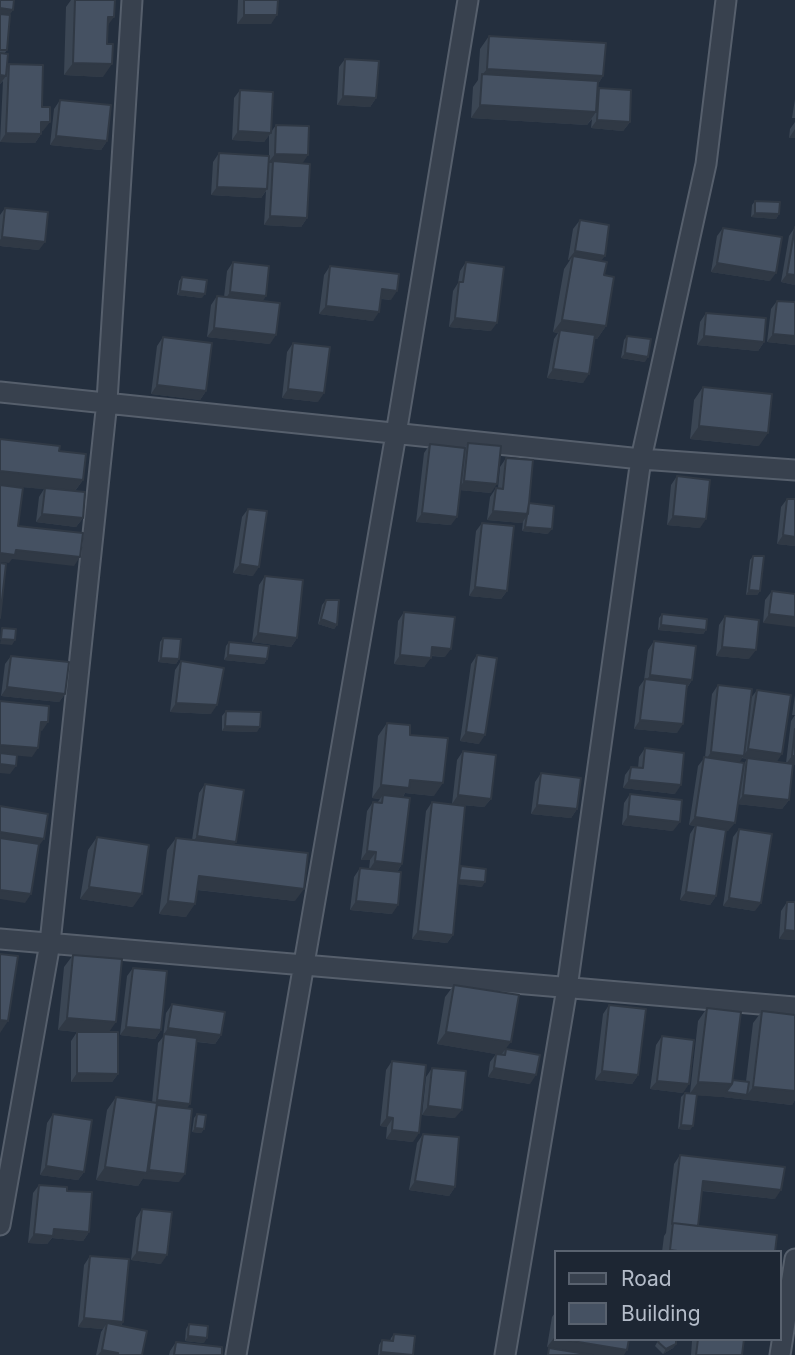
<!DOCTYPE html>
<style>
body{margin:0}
#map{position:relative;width:795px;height:1355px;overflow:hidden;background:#242f3e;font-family:Inter,sans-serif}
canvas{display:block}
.legend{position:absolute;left:554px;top:1250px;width:228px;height:91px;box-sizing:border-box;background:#1d2633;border:2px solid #59626f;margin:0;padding:9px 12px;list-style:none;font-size:21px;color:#b4bcc9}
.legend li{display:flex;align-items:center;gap:14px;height:35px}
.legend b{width:35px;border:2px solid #59626f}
</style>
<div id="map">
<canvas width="795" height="1355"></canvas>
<ul class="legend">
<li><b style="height:9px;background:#38414e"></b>Road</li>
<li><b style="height:19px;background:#455162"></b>Building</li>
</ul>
</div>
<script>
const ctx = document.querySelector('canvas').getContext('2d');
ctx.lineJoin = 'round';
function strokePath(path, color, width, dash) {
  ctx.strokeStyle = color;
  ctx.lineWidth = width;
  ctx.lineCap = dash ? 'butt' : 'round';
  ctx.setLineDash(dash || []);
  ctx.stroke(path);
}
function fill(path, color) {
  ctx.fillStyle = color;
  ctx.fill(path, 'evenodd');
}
const minor = new Path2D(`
 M0,392L641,459L795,470
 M0,939L795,1007
 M0,1225L50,943L107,401L132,0
 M236,1355L396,434L468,0
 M505,1355L567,988L641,459L706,164L726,0
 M780,1355L795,1259`);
strokePath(minor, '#565f6c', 23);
strokePath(minor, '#38414e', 19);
fill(new Path2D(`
 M0,0L13,10L9,15L7,50L4,54L7,67L9,64L42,107L43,131H41V134L35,143L0,142L3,81L0,84Z
 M71,0H115L108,26L107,44L103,77L64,75L66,7Z
 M238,0H278L271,24H237Z
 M489,36L603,76L598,84V91L599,88L630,122L623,131L591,128L592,119L587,125L471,118L473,87L478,80L480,49Z
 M345,59L376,98L370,107L337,105L339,67Z
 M240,90L271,132L276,125L303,163L307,218L301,227L264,225L266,191L261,198L211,195L213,162L219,153L269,156V135L264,142L232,140L234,98Z
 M795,99V118H792Z
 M60,100L107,141L101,150L50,145L54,109Z
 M795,122V138H789L790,129Z
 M755,201L779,214L776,219L751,217L752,205Z
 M5,208L39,250L0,246V215Z
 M580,220L601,261L604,275L606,326L597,339H595L583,383L547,378L554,339L558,333L553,332L564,269L570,260H568L573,229Z
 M795,227V285L781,282L789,236Z
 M723,228L770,281L711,272L717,236Z
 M233,262L266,296L262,301L270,344L207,337L211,305L217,296L224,297L227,271Z
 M466,262L491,331L449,327L453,291L458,283L460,271Z
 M330,266L391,300L381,299L373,321L319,314L324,275Z
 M182,277L202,298L177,295L179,281Z
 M777,301L795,302V345L767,342L771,309Z
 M706,313L764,342L758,351L697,345L700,322Z
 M627,336L645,362L621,358L624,340Z
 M163,337L206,391L200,400L151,394L157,346Z
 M293,343L318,402L282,398L287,352Z
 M703,387L759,446L690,439L694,400Z
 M0,439L59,451L83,480L75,491L83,518L76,527L36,522L39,497L44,489L0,485Z
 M468,443L491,493L460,490L451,525L416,522L424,453L430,444L464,448Z
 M506,458L529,503L548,534L522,531L523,521L522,523L487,520L490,497L496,488H498L500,467Z
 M677,476L700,528L667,525L671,485Z
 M787,499L795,546L777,544L781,507Z
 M248,509L253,576L233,573L242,517Z
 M482,523L507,591L501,599L469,596L476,531Z
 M753,556L760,591L757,595H746L750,560Z
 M265,576L297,638L291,647L252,642L259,585Z
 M772,591L795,594L763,623L765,600Z
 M326,600L337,625L334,629L318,624L322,605Z
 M404,612L445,657L431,656L424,667L394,664L398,621Z
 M662,614L706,630L703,634L658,630L659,618Z
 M725,616L749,659L716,656L719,625Z
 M163,638L179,659L176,664L158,662L160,642Z
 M654,641L692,680L687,688L677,733L634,729L639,687L644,680L648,650Z
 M229,642L267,659L264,664L224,660L226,646Z
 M477,655L479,744L460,741L471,664Z
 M11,656L65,694L59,702L1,696L5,664Z
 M181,661L211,714L170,712L175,670Z
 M718,685L748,720L751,698L757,690L777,762L786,763L791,721L795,715H792L795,695V765H793L789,800L782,809L737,804L728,831H726L716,896L710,905L680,900L690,834L695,826L689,825L698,766L705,757L712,694ZM742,758L747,759L744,764L739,762Z
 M226,711L257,732L222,731V716Z
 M387,723L410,735L434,796L405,793L403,797L402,864L397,872L392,914L350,910L354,877L360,868L369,869L370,860H361L367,811L373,802L377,803L380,799L372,798L378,736Z
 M645,748L675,794L623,788L625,775L631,767L638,768L639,757Z
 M463,751L491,799L484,807L452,804L457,760Z
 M541,773L577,809L571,818L531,814L535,782Z
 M205,784L234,845L295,901L197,890L186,917L159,914L167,850L176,838L192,840L199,793Z
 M630,794L673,831L622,825L624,803Z
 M432,802L459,869L461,866L482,887L458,884L453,935L447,943L412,939L426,811Z
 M739,829L755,911L723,906L733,837Z
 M97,837L133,907L80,899L88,850Z
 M787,902L795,940L779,939L781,911Z
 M73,955L118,1074L112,1082H71V1041L77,1032L58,1030L64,967Z
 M133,968L161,1030L155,1039L120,1035L127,976Z
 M454,985L506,1049L530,1084L488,1077L490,1062L496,1054L437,1044L445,997Z
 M172,1004L221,1035L215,1044L197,1042L187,1108L179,1182L143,1178L138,1186L96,1180L107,1110L116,1097L152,1103L158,1043L163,1037L166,1013Z
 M609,1005L638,1075L632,1084L595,1080L603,1014Z
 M707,1008L733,1080L746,1081L753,1023L762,1011L795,1015V1100L792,1105L723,1097L697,1095L690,1130L678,1129L681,1097L685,1093H690L698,1021Z
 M662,1036L683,1093L650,1089L656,1045Z
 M392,1061L413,1142L386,1139L387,1127L380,1126L386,1070Z
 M432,1068L455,1118L422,1115L426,1077Z
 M53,1114L84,1172L78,1180L40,1175L47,1123Z
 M197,1114L204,1129L201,1133L192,1132L194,1118Z
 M423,1134L455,1187L449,1196L409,1190L417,1143Z
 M680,1155L775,1199L702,1191L698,1226L775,1252H662L664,1236L666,1233L674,1164Z
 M39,1185L67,1191L89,1232L83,1241L52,1238L47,1244L28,1243L33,1193Z
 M142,1209L161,1264L131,1260L136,1218Z
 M90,1256L123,1322L121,1326L142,1355H96L101,1332L103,1329L78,1327L84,1265Z
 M555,1313V1339L624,1355H597L547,1347L552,1317Z
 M189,1324L204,1343L185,1341L186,1329Z
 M394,1334L413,1355H378L379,1345L382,1340L390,1341L391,1338Z
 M659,1339H676V1344L673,1348L663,1354L655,1346Z
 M694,1339H744L742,1355H691L692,1341Z
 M176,1342L222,1355H169L170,1351Z`), '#3b4654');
fill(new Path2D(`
 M0,8L13,10L7,18H0Z
 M244,15H277L271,24H237Z
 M108,17H114L105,29Z
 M73,63L112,64L103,77L64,75Z
 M487,69L603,76L595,89L482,75Z
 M0,75L6,76L0,84Z
 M343,96L376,98L370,107L337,105Z
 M480,105L596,112L587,125L471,118Z
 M597,120L630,122L623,131L591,128Z
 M41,122H50L43,131H35Z
 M795,129V138H789Z
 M238,131L271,133L264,142L232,140Z
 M6,133L41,134L35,143L0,142Z
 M56,136L107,141L101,150L50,145Z
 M275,154L308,155L302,164L273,161L272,163H268Z
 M217,187L267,189L261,198L211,195Z
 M755,213L779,214L776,219L751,217Z
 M270,216L307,218L301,227L264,225Z
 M2,237L45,242L39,250L0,246V240Z
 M575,251L605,256L598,265L573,256L570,260H568Z
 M717,263L776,273L770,281L711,272Z
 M787,274L795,275V285L781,282Z
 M382,289L397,291L391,300L376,298Z
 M180,291L205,294L202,298L177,295Z
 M230,292L266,296L260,305L224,301Z
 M326,306L379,312L373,321L319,314Z
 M455,318L497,323L491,331L449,327Z
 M562,320L606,326L597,339L559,333L560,330L558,333L553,332Z
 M214,328L276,335L270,344L207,337Z
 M773,334L795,336V345L767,342Z
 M704,336L764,342L758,351L697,345Z
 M625,353L648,357L645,362L621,358Z
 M553,369L589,374L583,383L547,378Z
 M157,385L206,391L200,400L151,394Z
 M288,389L324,393L318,402L282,398Z
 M699,426L768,433L759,446L690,439Z
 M0,471L83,480L74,492L0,485Z
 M464,481L497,484L491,493L458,490Z
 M493,511L528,514L522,523L487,520Z
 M422,513L457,517L451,525L416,522Z
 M42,514L83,518L76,527L36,522Z
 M673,516L706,519L700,528L667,525Z
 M525,527L552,529L548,534L522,531Z
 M783,535L795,537V546L777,544Z
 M16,550L80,557L74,566L12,559L9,563L0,562V553Z
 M240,564L259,567L253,576L233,573Z
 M475,587L507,591L501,599L469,596Z
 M749,590L760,591L757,595H746Z
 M769,614L795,617V627L763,623Z
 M321,619L337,625L334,629L318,624Z
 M661,625L706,630L703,634L658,630Z
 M258,633L297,638L291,647L252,642Z
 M1,639L15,640L12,645L0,644Z
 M432,647L451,649L445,657L426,655Z
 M722,647L756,650L749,659L716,656Z
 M228,655L267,659L264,664L224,660Z
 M400,655L431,658L424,667L394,664Z
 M161,658L179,659L176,664L158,662Z
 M650,675L692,680L686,689L644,684Z
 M7,687L65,694L59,702L1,696Z
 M176,703L217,705L211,714L170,712Z
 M640,720L683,724L677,733L634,729Z
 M41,722H48L42,731L35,730Z
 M225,726L260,727L257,732L222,731Z
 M466,732L485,735L479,744L460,741Z
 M0,745L38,748L32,757L0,754Z
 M748,749L782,754L776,763L742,758Z
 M711,752L744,756L738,764L705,761Z
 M792,756H795V765L786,764Z
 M0,764L16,766L10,774L0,773Z
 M410,780L443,783L434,796L405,793L400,801L383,795L380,799L372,798L381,785Z
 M629,780L681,785L675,794L623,788Z
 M458,795L491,799L484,807L452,804Z
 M743,795L789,800L782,809L737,804Z
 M537,805L577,809L571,818L531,814Z
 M628,816L680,822L673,831L622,825Z
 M695,817L735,823L728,831L689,825Z
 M0,832L44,839L38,847L0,842Z
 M197,836L236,842L230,850L191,845Z
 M367,851L376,852L370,860H361Z
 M375,861L402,864L396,873L369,870Z
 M199,876L304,889L295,901L190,889Z
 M459,880L485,882L482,887L456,884Z
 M89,887L142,894L133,907L80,899Z
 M0,890L31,894L25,903L0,899Z
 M686,892L716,896L710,905L680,900Z
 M729,898L761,903L755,911L723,906Z
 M168,901L195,904L186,917L159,914Z
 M356,901L398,905L392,914L350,910Z
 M785,930L795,931V940L779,939Z
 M418,931L453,935L447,943L412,939Z
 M67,1018L116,1022L107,1035L58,1030Z
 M0,1020L8,1021L0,1033Z
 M126,1027L161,1030L155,1039L120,1035Z
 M168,1028L221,1035L215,1044L164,1037V1034L162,1037Z
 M446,1032L511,1042L501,1055L437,1044Z
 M494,1068L536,1075L530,1084L488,1077Z
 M602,1071L638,1075L632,1084L595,1080Z
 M77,1073L118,1074L112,1082H71Z
 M657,1081L689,1084L683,1093L650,1089Z
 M698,1082L732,1084L747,1095L753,1087L795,1091V1100L792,1105L723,1097L689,1095Z
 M157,1100L190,1104L184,1113L151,1109Z
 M428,1106L462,1110L455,1118L422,1115Z
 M387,1117L393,1118L387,1127L380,1126Z
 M681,1125L693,1126L690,1130L678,1129Z
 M195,1128L204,1129L201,1133L192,1132Z
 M392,1130L419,1133L413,1142L386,1139Z
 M46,1166L84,1172L78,1180L40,1175Z
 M105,1167L147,1173L138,1186L96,1180Z
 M149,1170L185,1174L179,1182L143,1179Z
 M415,1181L455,1187L449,1196L409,1190Z
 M703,1181L781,1190L775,1199L697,1190Z
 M54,1229L89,1232L83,1241L52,1238L47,1244L28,1243L34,1234Z
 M137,1252L167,1255L161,1264L131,1260Z
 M84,1318L123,1322L117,1331L107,1323L103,1329L78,1327Z
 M188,1336L207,1338L204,1343L185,1341Z
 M554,1338L555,1339L627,1350L624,1355H597L547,1347Z
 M676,1344L673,1348L663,1354L666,1349Z
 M102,1350L118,1353L117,1355H98Z
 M381,1352L411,1355H379Z`), '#303945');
const building = new Path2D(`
 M0,0H14L13,10L0,8Z
 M75,0H115L114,17H108L107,44H113L112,64L73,63Z
 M244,0H278L277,15H244Z
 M0,14L10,15L7,50H0Z
 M489,36L606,43L603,76L487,69Z
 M0,53L8,54L6,76L0,75Z
 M345,59L379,61L376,98L343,96Z
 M9,64L43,65L42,107H50V122H41V134L6,133Z
 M482,74L598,81L596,112L480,105Z
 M599,88L631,90L630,122L597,120Z
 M240,90L273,92L271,133L238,131Z
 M60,100L111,105L107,141L56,136Z
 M276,125L309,126L308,155L275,154Z
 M219,153L269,156L267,189L217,187Z
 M273,161L310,164L307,218L270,216Z
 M755,201L780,202L779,214L755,213Z
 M5,208L48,212L45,242L2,237Z
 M580,220L609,225L605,256L575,251Z
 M795,227V275L787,274Z
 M723,228L782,237L776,273L717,263Z
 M573,256L607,262L604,275L614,277L606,326L562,320Z
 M233,262L269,266L266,296L230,292Z
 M466,262L504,267L497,323L455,318L459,282H463Z
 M330,266L399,274L397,291L382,289L379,312L326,306Z
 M182,277L207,280L205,294L180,291Z
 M217,296L280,303L276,335L214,328Z
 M777,301L795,302V336L773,334Z
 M706,313L766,318L764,342L704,336Z
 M560,330L595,335L589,374L553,369Z
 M627,336L651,339L648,357L625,353Z
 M163,337L212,343L206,391L157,385Z
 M293,343L330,347L324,393L288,389Z
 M703,387L772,394L768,433L699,426Z
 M0,439L60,446L59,451L86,454L83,480L0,471Z
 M468,443L501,446L497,484L464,481Z
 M430,444L465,448L457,517L422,513Z
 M506,458L533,460L528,514L493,511L496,488L503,489Z
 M677,476L710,480L706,519L673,516Z
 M0,485L23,488L18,526L83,533L80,557L16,550L15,555L0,553Z
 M45,488L85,492L83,518L42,514Z
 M787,499H795V537L783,535Z
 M529,503L554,506L552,529L525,527Z
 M248,509L267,511L259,567L240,564Z
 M482,523L514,526L507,591L475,587Z
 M753,556H764L760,591L749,590Z
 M0,563L6,564L0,618Z
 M265,576L303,580L297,638L258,633Z
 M772,591L795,594V617L769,614Z
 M326,600H339L337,625L321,619Z
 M404,612L455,617L451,649L432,647L431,658L400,655Z
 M662,614L707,619L706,630L661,625Z
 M725,616L759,620L756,650L722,647Z
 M2,628L16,629L15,640L1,639Z
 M163,638L181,639L179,659L161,658Z
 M654,641L696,646L692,680L650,675Z
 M229,642L269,646L267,659L228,655Z
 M477,655L497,658L485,735L466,732Z
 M11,656L69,662L65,694L7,687Z
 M181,661L224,668L217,705L176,703Z
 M645,679L687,684L683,724L640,720Z
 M718,685L752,689L744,756L711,752Z
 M757,690L791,695L782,754L748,749Z
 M0,701L49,706L48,722H41L38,748L0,745Z
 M226,711L261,712L260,727L225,726Z
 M387,723L410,725V735L448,738L443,783L410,780L409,788L381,785Z
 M795,729V756H792Z
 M645,748L684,753L681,785L629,780L631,767L643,768Z
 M463,751L496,755L491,799L458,795Z
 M0,753L17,755L16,766L0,764Z
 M704,757L744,763L735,823L695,817Z
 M747,758L793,764L789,800L743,795Z
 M541,773L581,778L577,809L537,805Z
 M205,784L244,790L236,842L197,836Z
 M630,794L682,800L680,822L628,816Z
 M383,795L410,798L402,864L375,861L376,852L367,851L373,802L382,803Z
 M432,802L465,806L453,935L418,931Z
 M0,806L48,814L44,839L0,832Z
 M696,825L726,830L716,896L686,892Z
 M739,829L772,834L761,903L729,898Z
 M97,837L149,845L142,894L89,887Z
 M0,838L39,844L31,894L0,890Z
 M176,838L308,853L304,889L199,876L195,904L168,901Z
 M461,866L486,869L485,882L459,880Z
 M360,868L401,872L398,905L356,901Z
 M787,902H795V931L785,930Z
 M0,954L18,956L8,1021L0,1020Z
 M73,955L122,959L116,1022L67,1018Z
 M133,968L167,971L161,1030L126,1027Z
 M454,985L519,995L511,1042L446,1032Z
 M172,1004L225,1012L221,1035L168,1028Z
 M609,1005L646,1009L638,1075L602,1071Z
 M707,1008L741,1012L732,1084L698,1082Z
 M762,1011L795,1015V1091L753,1087Z
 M77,1032H118V1074L77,1073Z
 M164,1034L197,1038L190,1104L157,1100Z
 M662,1036L694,1040L689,1084L657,1081Z
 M506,1049L540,1055L536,1075L494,1068L496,1054L505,1055Z
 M392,1061L426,1065L419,1133L392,1130L393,1118L387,1117Z
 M432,1068L466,1071L462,1110L428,1106Z
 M733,1080L749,1082L747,1095L726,1092L732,1084Z
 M685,1093L697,1094L693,1126L681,1125Z
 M116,1097L157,1103L147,1173L105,1167Z
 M157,1105L192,1109L185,1174L149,1170Z
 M53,1114L92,1120L84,1172L46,1166Z
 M197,1114L206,1115L204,1129L195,1128Z
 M423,1134L459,1137L455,1187L415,1181Z
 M680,1155L785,1167L781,1190L703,1181L698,1226L673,1223L672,1224Z
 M39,1185L67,1187V1191L92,1192L89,1232L54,1229L53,1236L34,1234Z
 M142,1209L172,1212L167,1255L137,1252Z
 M673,1223L777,1235L775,1252H685L670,1250Z
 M90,1256L129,1259L123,1322L84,1318Z
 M107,1323L147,1331L142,1355H118V1353L102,1350Z
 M189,1324L208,1326L207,1338L188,1336Z
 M394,1334L415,1336L413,1355L381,1352L382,1340L393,1341Z
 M560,1339H629L627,1350Z
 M660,1339H676V1344L666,1349L658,1342Z
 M698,1339H744L742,1355H696Z
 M176,1342L222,1347V1355H174Z
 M549,1348L592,1355H548Z`);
fill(building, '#455162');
strokePath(building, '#303945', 2);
</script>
